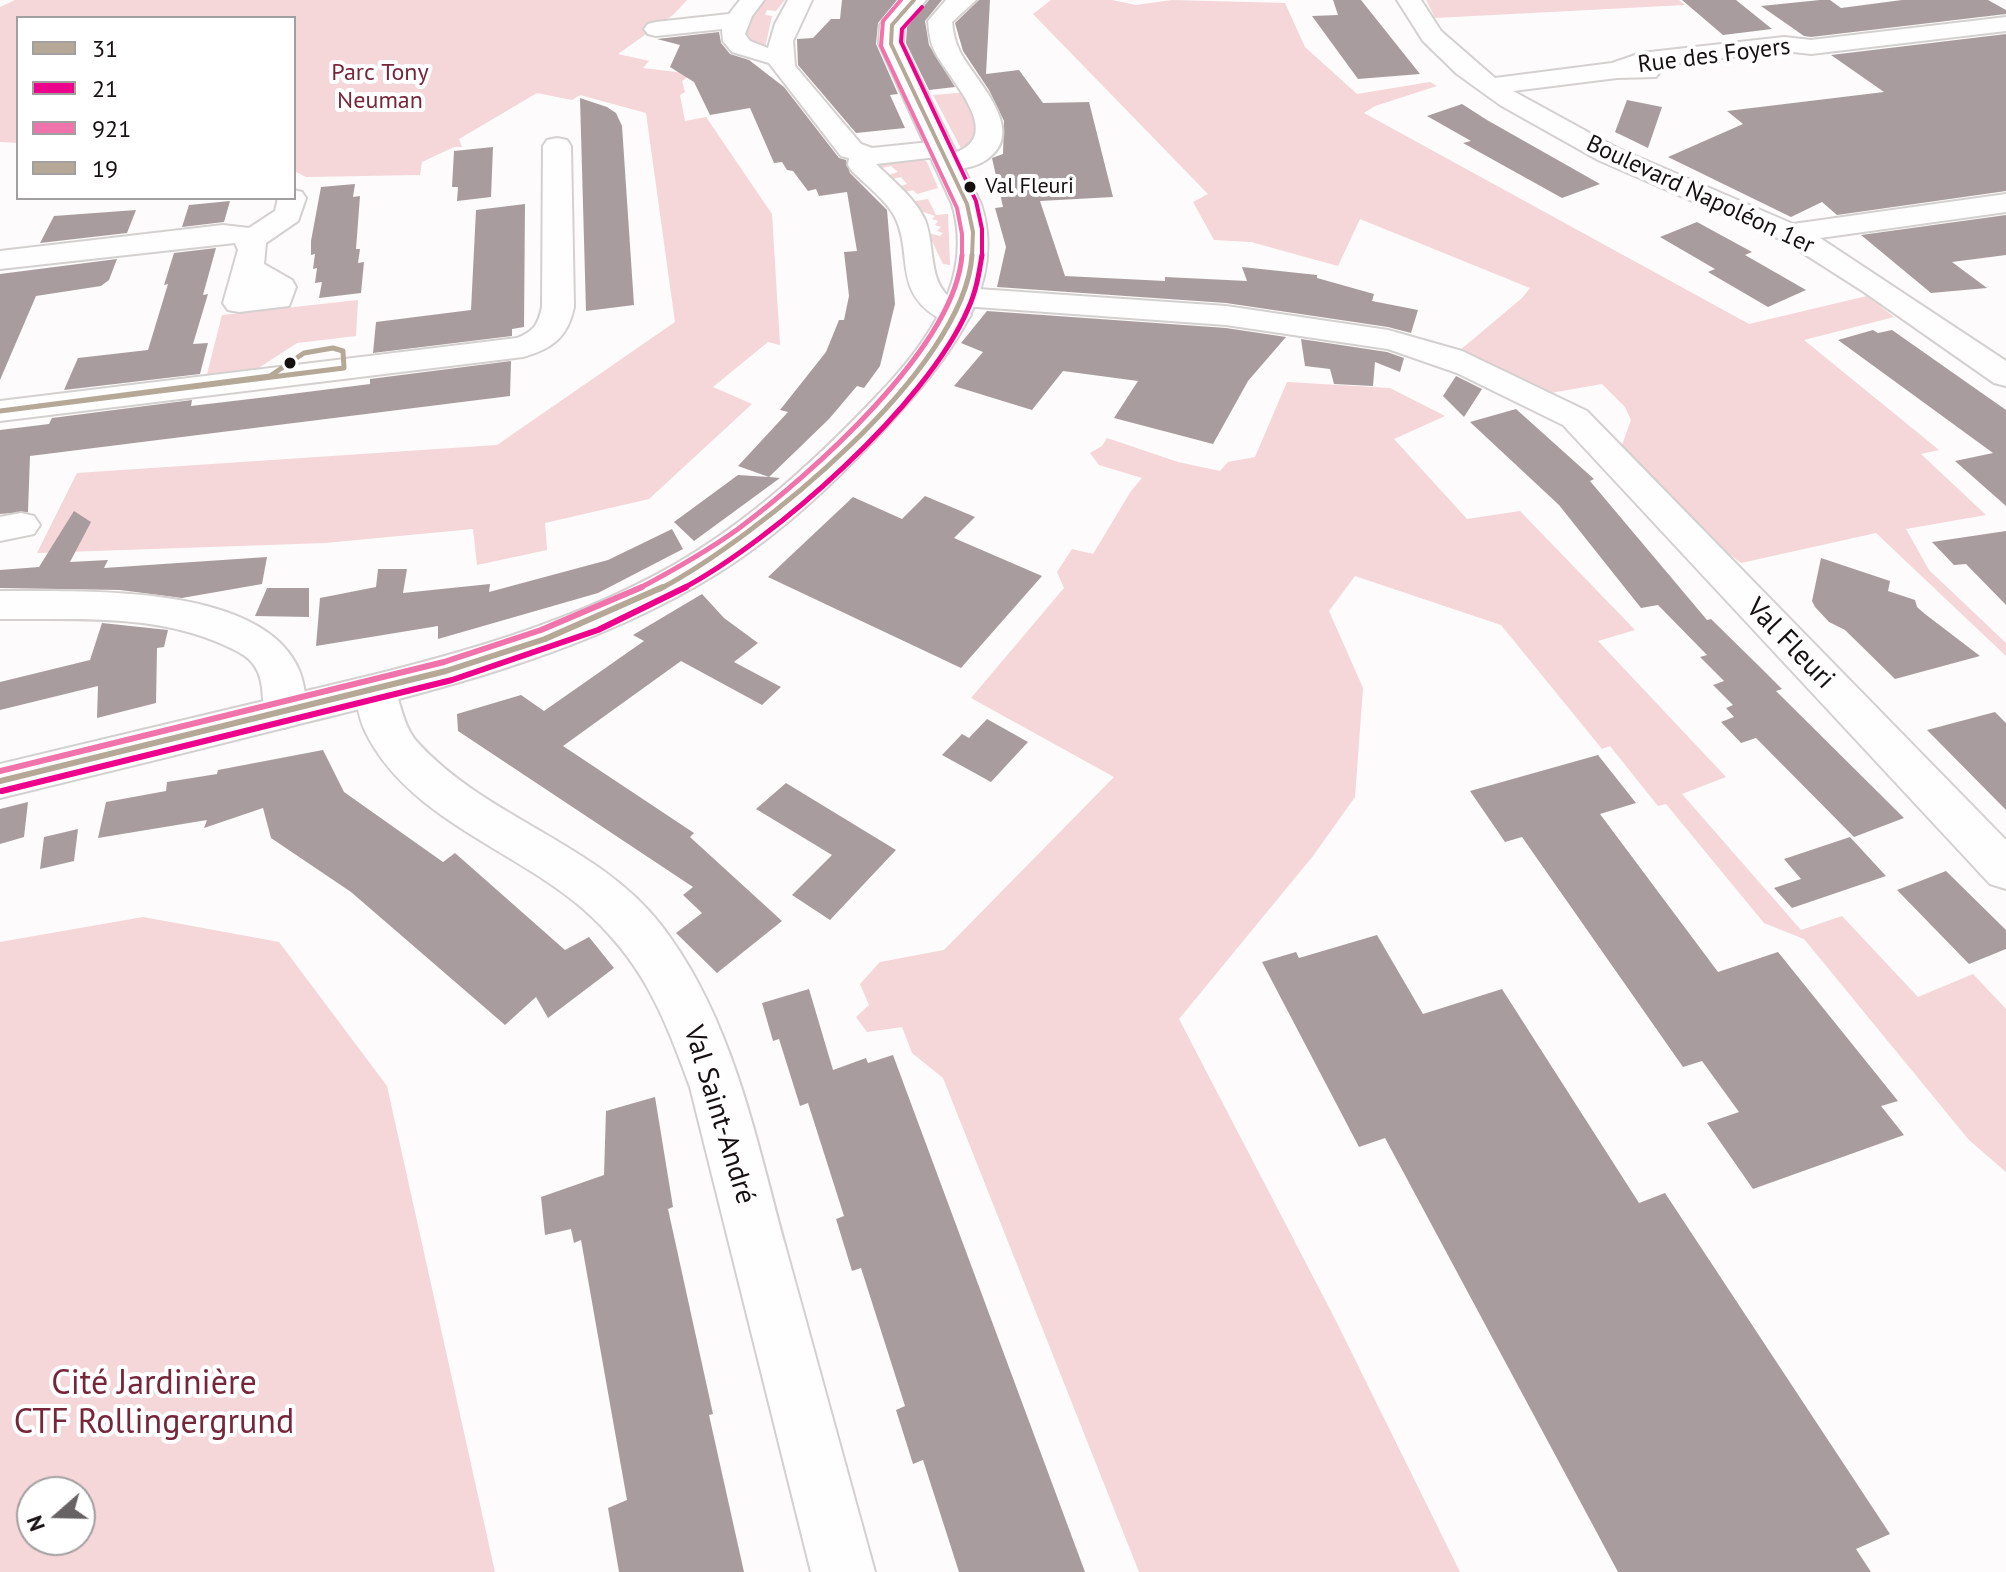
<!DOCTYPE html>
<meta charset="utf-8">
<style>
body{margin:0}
#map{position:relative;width:2006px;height:1572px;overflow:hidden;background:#fdfbfb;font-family:"PT Sans",sans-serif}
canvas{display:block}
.legend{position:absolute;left:16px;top:16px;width:280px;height:184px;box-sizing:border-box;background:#fff;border:2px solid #a29fa0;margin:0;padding:10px 14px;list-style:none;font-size:24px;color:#161011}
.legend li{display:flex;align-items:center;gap:16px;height:40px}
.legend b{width:40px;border:2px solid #a29fa0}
.north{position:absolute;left:16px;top:1476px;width:80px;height:80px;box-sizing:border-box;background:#fff;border:2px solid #a29fa0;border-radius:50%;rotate:250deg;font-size:22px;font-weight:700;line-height:32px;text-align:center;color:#161011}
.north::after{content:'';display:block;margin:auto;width:28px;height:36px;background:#676263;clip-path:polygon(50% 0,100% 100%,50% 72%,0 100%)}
</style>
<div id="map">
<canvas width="2006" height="1572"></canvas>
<ul class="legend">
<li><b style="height:10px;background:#b6a897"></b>31</li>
<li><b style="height:10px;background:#ed028c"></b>21</li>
<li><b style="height:10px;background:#f173ac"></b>921</li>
<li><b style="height:10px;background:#b6a897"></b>19</li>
</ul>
<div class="north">N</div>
</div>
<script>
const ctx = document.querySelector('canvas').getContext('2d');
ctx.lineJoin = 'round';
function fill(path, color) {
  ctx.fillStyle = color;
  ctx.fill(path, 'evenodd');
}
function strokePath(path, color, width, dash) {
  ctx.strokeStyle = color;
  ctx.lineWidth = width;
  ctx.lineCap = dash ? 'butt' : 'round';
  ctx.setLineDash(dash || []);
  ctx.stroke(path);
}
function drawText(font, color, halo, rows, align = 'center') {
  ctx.font = font + ' "PT Sans",sans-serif';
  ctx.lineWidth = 8;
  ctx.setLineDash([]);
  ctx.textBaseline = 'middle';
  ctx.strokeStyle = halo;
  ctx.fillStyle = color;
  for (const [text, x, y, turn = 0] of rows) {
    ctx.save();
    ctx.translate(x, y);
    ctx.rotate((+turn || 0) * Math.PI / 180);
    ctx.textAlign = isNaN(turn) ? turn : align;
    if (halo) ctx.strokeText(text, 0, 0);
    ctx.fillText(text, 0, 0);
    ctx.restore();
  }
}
fill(new Path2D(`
 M15,0H687L673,15L618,54L649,61L643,68L692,74L682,81L685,92L680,95L685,121L706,117L772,214L780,345L768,342L713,387L752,404L649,499L545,523L547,550L477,565L473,529L325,543L37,553L77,473L497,445L675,322L646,113L580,95L572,100L537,93L459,139L462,147H454L422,162L420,175L306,177L294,171V18H18V143L0,142V7Z
 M764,0H785L776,11L767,10L765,15L772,16L765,48L757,49L743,30Z
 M1051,0H1112L1136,5L1172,0L1285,3L1305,47L1357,94L1430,82L1437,86L1375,106L1364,113L1749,324L1867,296L1894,317L1804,340L1939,450L1921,454L1986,515L1906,529L1929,570L2006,643V656L1876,533L1741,563L1721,548L1622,445L1631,420L1625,407L1602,384L1545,394L1459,351L1522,298L1530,288L1360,219L1338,266L1251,242L1214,240L1193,202L1208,194L1033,14Z
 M1426,0H1679L1685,5L1435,18Z
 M970,92L987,136L965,156L933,95Z
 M922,159L927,162L938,188L917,194L913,190L901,193L895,188L907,184L901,177L888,180L885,176L898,172L891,166L877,169L875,164Z
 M928,199L936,215L948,214L950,265L943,264L928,233L940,236L943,233L937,231L941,227L935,225L938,221L932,219L935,216L918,210L910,202Z
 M358,300L356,336L297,343L254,371L206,378L222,315Z
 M1287,382L1390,388L1445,416L1394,439L1467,519L1520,511L1635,630L1598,641L1726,777L1682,794L1801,930L1842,916L1918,997L1973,974L2006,1009V1172L1969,1140L1804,939L1764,923L1666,804L1658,806L1610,746L1602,749L1501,625L1355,576L1329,611L1363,688L1355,797L1313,856L1179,1019L1335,1319L1460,1572H1139L943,1078L912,1053L902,1027L867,1032L856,1017L869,1005L860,984L880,962L944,950L1114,777L971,698L1064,588L1057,572L1072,549L1093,554L1131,491L1142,478L1099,465L1090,453L1102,446L1107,438L1178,462L1220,471L1228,462L1255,457Z
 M143,917L279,942L387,1086L495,1572H0V942ZM32,1492H80V1540H32Z`), '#f5d6d9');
fill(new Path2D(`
 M842,0H897L878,23L876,44L898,94L890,95L905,128L856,133L798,65L797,39L813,38L831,19H840Z
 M929,0H942L925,21L929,45L955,87L929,90L906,43L907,27Z
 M979,0H990L986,74L1019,70L1043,103L1089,102L1113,197L1040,201L1065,276L1165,281V277L1247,281L1242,267L1317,275V278L1374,294L1372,301L1418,310L1411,333L1388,327L1226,303L997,287L1006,247L995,208L1003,207L992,158L1003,154L1004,121L989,90L963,51L955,23Z
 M1333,0H1361L1420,74L1358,79L1312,16L1338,15Z
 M1682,0H1736L1772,29L1723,35Z
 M1820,0H1830L1841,8L1902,0H1988L2006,10V14L1811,37L1804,36L1761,6Z
 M719,32L721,43L730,54L749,60L784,87L839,158L846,160L850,173L887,210L895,304L880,366L864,388L857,386L829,419L769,477L780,478L694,541L674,522L738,475L769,477L738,466L788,412L780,410L826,352L839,320H844L849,296L844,252L857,251L847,192L819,196L816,189L808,191L793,171L787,170L782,162L774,163L750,108L710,115L694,82L670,67L680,45L657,39Z
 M2006,34V191L1837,215L1822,202L1791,217L1668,157L1743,124L1727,111L1884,92L1831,55Z
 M580,98L607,107L616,113L622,126L634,305L586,311Z
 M1627,100L1662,107L1648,148L1615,132Z
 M1462,104L1487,120L1600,184L1562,198L1463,143L1471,141L1427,116Z
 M493,147L491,197L457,201L458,187H452L454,151Z
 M355,184L353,197L360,196L356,249H360L358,263L364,262L361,293L319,298L322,282L315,283L317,268L313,269L315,254L311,255V241L321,187Z
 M230,201L224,222L182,227L189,205Z
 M525,204L524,327L512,329V336L373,353L376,322L471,310L476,210Z
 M136,210L127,233L40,243L54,216Z
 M2006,215V255L1952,262L1987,288L1931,293L1861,235Z
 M1697,222L1752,252L1745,255L1806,290L1768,307L1708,272L1715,269L1660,237Z
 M216,248L203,295L208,294L193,344L208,343L200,374L64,390L78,358L148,350L168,284L164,285L174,253Z
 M117,259L109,280L101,286L36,296L0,380V274Z
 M987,311L1226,328L1286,337L1248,381L1213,444L1114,418L1138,381L1063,371L1032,410L954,386L983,352L961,343Z
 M1873,330L1878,333L1892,330L2006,410V506L1955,461L1993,453L1838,340Z
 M1301,339L1387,352L1404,358L1400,372L1375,362L1373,386L1334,384L1330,369L1305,366Z
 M511,361L510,396L30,456L28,512L0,514V430L49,424L52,418L192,400L191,406L267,397L370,384V379Z
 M1456,376L1482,389L1464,417L1443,396Z
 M1516,409L1594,479L1590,481L1707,620L1711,619L1762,669L1782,689L1776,691L1904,818L1854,837L1756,738L1741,743L1721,722L1734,717L1726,708L1733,705L1713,685L1724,681L1700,657L1707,655L1658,605L1641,608L1559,505L1470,422Z
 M925,496L975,517L954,538L1042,576L961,668L768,577L853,497L902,519Z
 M74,511L91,522L70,562L108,560L104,568L267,557L262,584L182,598L120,590L0,588V570L39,567Z
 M672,529L683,549L598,593L438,639V626L316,646L320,598L376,587L378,569H407L403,593L490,584L489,592L608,560Z
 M2006,531V605L1966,564L1954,565L1932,542Z
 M1821,558L1890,581L1888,591L1915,600L1917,607L1925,614L1980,656L1895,679L1845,630L1829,622L1815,607L1812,601Z
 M267,588H309V617L255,616Z
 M702,594L724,618L758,643L734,662L781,687L762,705L681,661L563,746L694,833L690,837L782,921L717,973L676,933L702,913L683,895L693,887L458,731L457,714L521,695L544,711L644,641L633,635Z
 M102,623L168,630L164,647L157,648L156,703L97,718L98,686L0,710V682L90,660Z
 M1995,712L2006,723V810L1927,730Z
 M987,719L1028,742L991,782L942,755L962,734L969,738Z
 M323,750L344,792L443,862L455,853L565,950L589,937L614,968L548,1018L536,997L505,1025L351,892L271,838L263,808L204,828L207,820L98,838L106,802L166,791L167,782L217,774L218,770Z
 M1598,755L1636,803L1600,814L1718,972L1778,952L1898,1101L1881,1106L1904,1135L1753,1189L1707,1123L1739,1112L1702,1061L1683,1067L1522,837L1505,842L1470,791Z
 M786,783L896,850L830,920L792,895L832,855L756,809Z
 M28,802L24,837L0,844V809Z
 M78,829L74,861L40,869L44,837Z
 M1850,837L1886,876L1792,908L1774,888L1801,879L1784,859Z
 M1946,871L2006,930V949L1969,964L1897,890Z
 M1377,935L1423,1014L1502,989L1639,1203L1665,1193L1890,1534L1856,1549L1871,1572H1618L1385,1138L1359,1147L1262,962L1296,952L1299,958Z
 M809,989L833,1070L866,1058L868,1063L893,1055L1085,1572H959L923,1460L913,1464L896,1410L905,1406L861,1268L852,1271L836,1219L844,1216L808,1103L800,1106L779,1039L773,1041L762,1003Z
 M655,1097L673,1207L668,1209L713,1414L709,1415L744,1572H619L608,1508L627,1500L581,1240L574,1243L571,1229L545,1235L541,1197L604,1175L606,1111Z`), '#a99c9f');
const minor = new Path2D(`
 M740,0H764L752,16L745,34L750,41L768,48L775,24L788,0H812L793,41L795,66L861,144L872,148L940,141L950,143L954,149L950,154C1009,139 951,82 935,52C930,42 929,32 928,21L946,0H976L952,22C953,32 955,42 960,52C976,82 1029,131 986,160C974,168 951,172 937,169L933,163L937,157L876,164C893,181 915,198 925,220C935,245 928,277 948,296L952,290L963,288L1226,306L1388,330L1462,351L1587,411L2006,840V889L1990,884L1563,425L1457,373L1388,349L1226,325L963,306L971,315L966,322C954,325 947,324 937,317C893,290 913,254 895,217C886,200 866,185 852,171L848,165L849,158L841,156L769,63L732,52L723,41L722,29L656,36L648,34L644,29L648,24L656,22L729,14Z
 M1397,0H1421L1441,31L1495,78L1612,63L1641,53L1784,37L1811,40L2006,17V31L1811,54L1784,51L1653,66L1660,72L1656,77L1617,78L1513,91L1617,148L1793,224L2006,194V212L1820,238L2006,361V386L1994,383L1864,292L1784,241L1598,160L1500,105L1457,74L1423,41Z
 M557,138L567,140L571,146L574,307C568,337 552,349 523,357L0,421V401L517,338C534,331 538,325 542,307L543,146L547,140Z
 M294,190L302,192L306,198L298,221L266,243L264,264L292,280L296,287L289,306L239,312L228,310L223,303L238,250L235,243L0,269V251L223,225L249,228L275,211L278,198H294Z
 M21,513L34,516L40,525L34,534L0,541V517Z
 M0,591C80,592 261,582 299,670C306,688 308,707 299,723L284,728L269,723C259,705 267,683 254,665C247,655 235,650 224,645C154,613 75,620 0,619Z
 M375,675L390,679C402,701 401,725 419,744C488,819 599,844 661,925C732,1017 755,1135 785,1245C815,1354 845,1463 875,1572H811L690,1087C663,1013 642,960 581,907C513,849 406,817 365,731C359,719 357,703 354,690L360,679Z`);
const major = new Path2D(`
 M901,0H926L904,26L903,44L981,204C1005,278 959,344 912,398C851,469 779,539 698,585C573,657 433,691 295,725C197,750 98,774 0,798V764C96,741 193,718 289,695C421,664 553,633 672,566C749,522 816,460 877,396C926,345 975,279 952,204L879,44L880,25Z`);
strokePath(minor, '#d4d0d0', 4);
strokePath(major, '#d4d0d0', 4);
fill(minor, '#fffefe');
fill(major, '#fffefe');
strokePath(new Path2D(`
 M914,0L892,25L891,44L967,204L973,232L972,257`), '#b6a897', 4);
strokePath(new Path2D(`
 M660,589C756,538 965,370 972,255`), '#b6a897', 5);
strokePath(new Path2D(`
 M0,781L446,671L545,639L663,587`), '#b6a897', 6);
strokePath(new Path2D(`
 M922,7L902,29L901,42L976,201L982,229V257`), '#ed028c', 4);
strokePath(new Path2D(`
 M682,589C774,540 927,405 968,309C976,292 979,274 982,255`), '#ed028c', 5);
strokePath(new Path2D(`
 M2,791L452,680L598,630L686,587`), '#ed028c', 6);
strokePath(new Path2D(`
 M901,0L883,21L881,46L957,208L962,234V257`), '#f173ac', 4);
strokePath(new Path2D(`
 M638,589C672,571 706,552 738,529C809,476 955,348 962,255`), '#f173ac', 5);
strokePath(new Path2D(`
 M0,771L444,662L541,630L642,587`), '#f173ac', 6);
strokePath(new Path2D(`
 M333,348L343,351L344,368L0,411L270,376L304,353Z`), '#b6a897', 5);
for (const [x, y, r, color] of [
 [970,187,7,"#161011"],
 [290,363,7,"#161011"]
]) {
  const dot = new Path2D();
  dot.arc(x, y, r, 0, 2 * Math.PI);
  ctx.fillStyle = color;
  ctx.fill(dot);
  strokePath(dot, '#fff', 3);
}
drawText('22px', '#161011', '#fff', [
 ["Val Fleuri",985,187]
], 'left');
drawText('24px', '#161011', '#fff', [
 ["Rue des Foyers",1714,56,-7],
 ["Boulevard Napoléon 1er",1700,195,25]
]);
drawText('24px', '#77263a', '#fff', [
 ["Parc Tony",380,73],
 ["Neuman",380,101]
]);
drawText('28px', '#161011', '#fff', [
 ["Val Fleuri",1790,644,46],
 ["Val Saint-André",719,1115,73]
]);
drawText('34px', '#77263a', '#fff', [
 ["Cité Jardinière",154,1384],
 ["CTF Rollingergrund",154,1423]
]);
</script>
